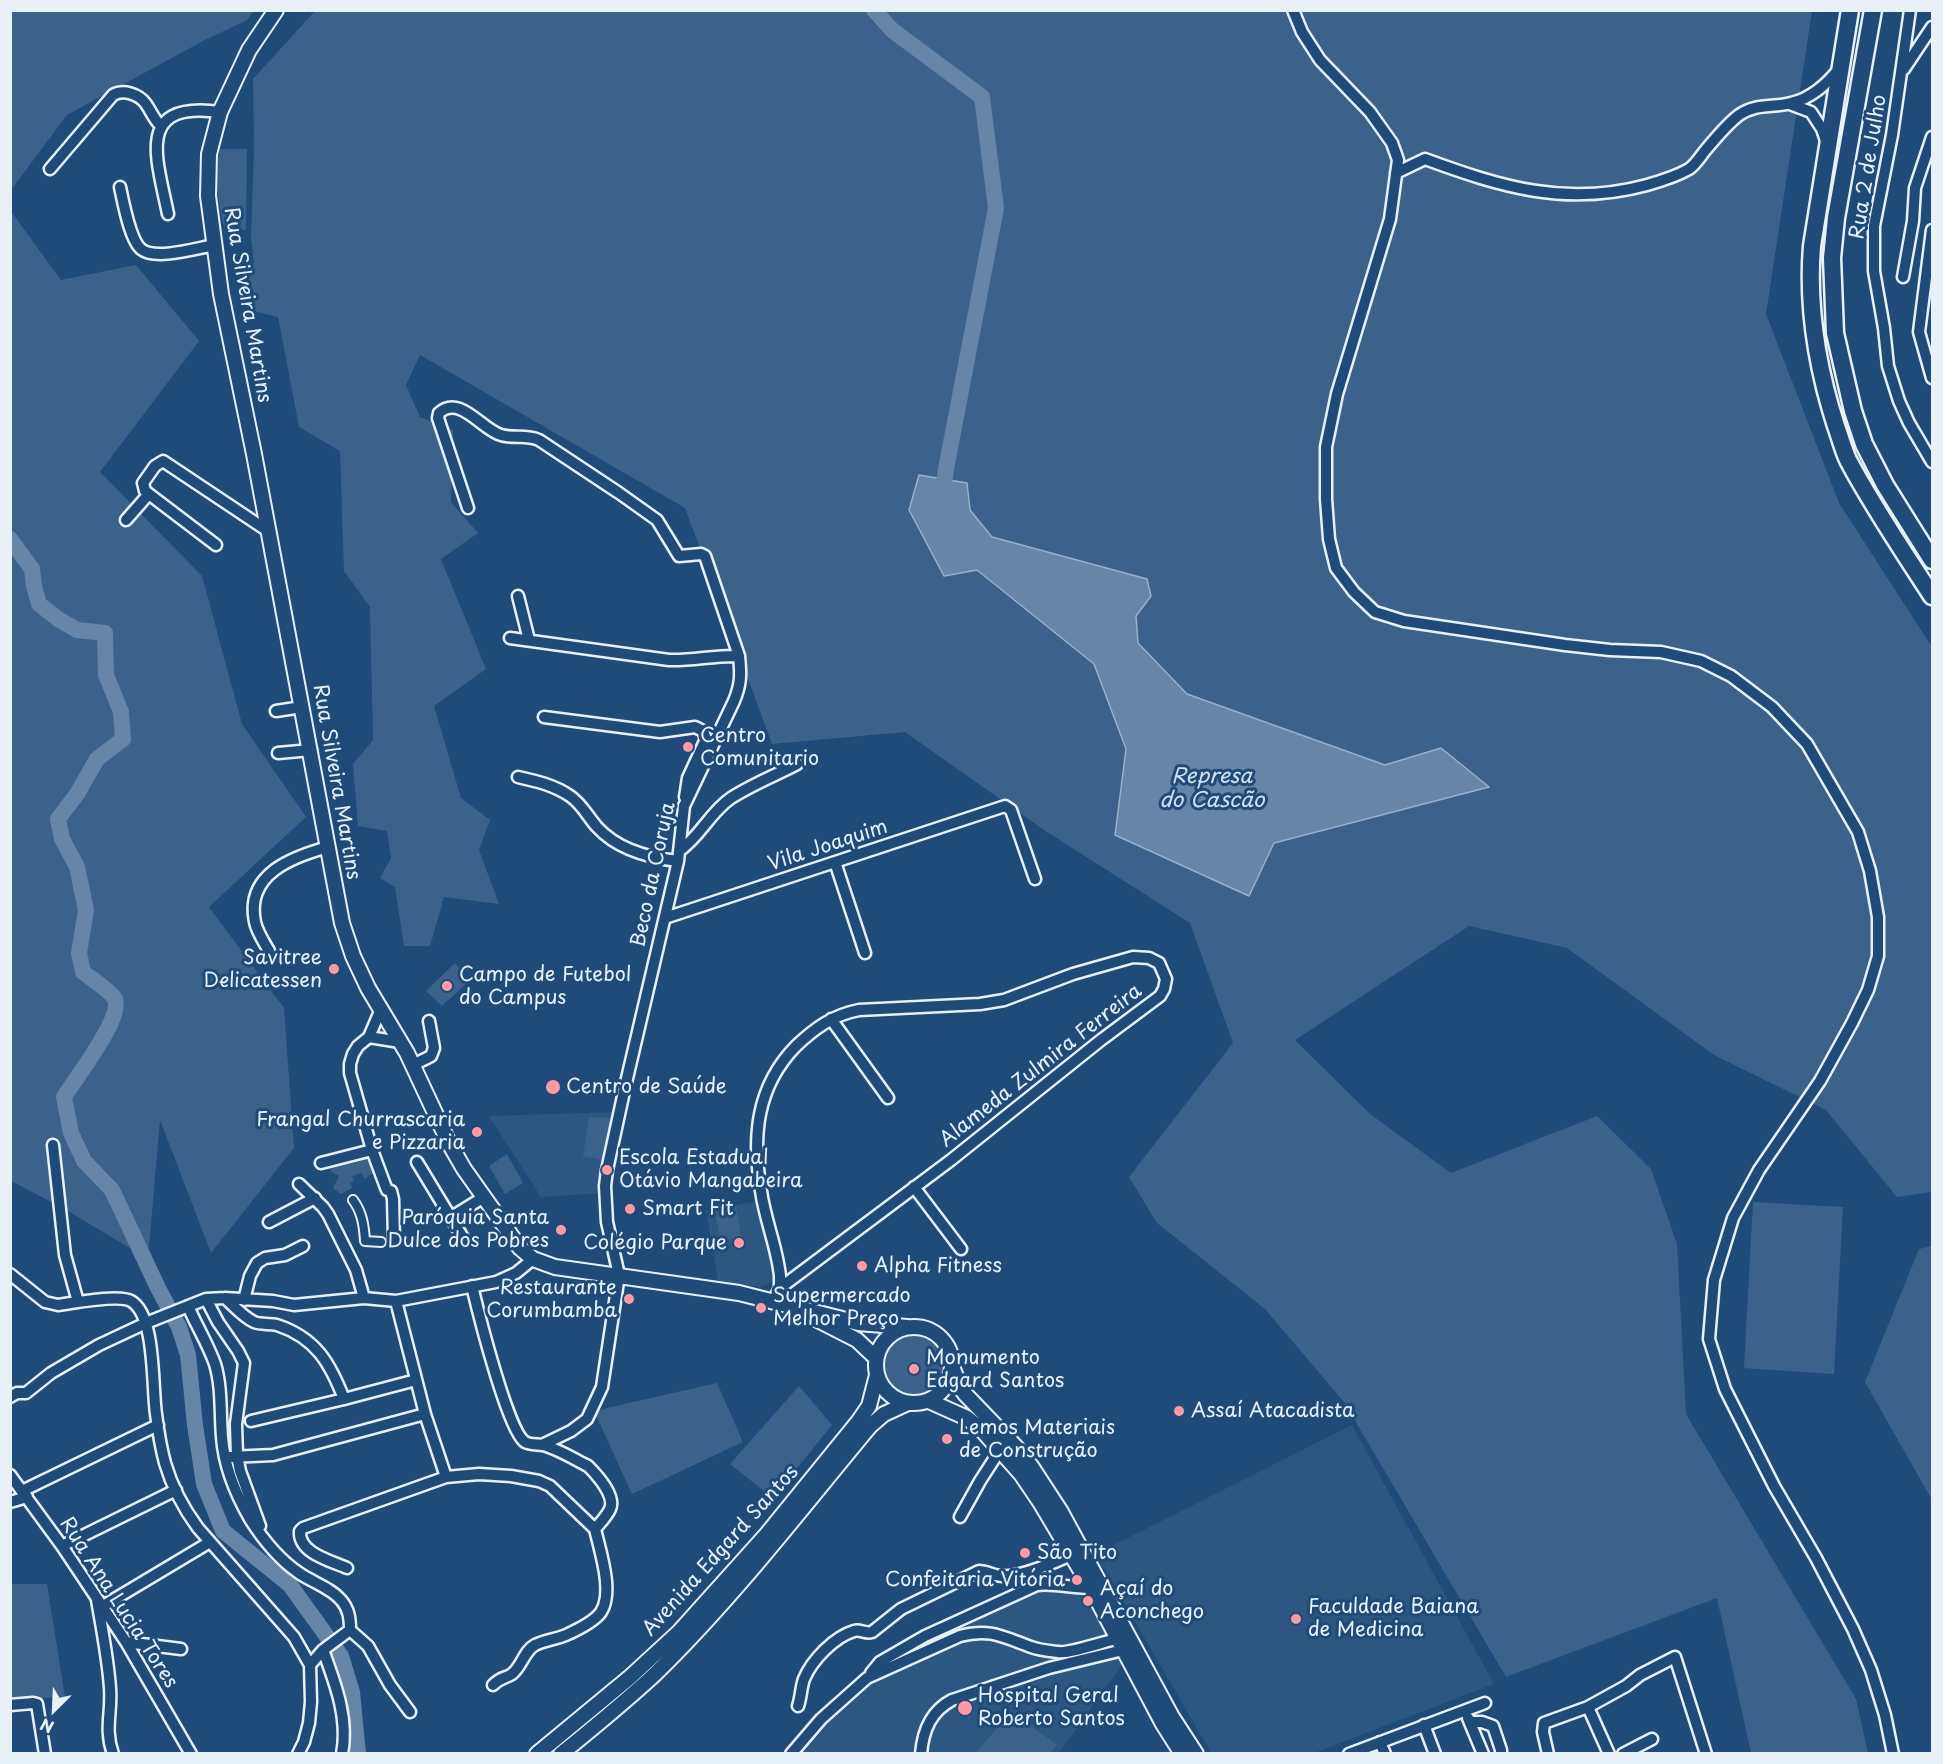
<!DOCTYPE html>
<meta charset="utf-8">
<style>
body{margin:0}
#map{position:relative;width:1943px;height:1764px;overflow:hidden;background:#1f4a7a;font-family:"Playpen Sans",sans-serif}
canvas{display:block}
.frame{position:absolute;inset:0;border:12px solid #e8f1f8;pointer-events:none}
.north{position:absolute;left:24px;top:1680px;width:60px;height:60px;-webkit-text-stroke:4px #1f4a7a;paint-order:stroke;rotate:204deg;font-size:16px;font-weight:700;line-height:24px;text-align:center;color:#e8f1f8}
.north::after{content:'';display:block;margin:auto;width:21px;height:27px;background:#e8f1f8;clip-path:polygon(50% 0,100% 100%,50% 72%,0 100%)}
</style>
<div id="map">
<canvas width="1943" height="1764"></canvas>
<div class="frame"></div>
<div class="north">N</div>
</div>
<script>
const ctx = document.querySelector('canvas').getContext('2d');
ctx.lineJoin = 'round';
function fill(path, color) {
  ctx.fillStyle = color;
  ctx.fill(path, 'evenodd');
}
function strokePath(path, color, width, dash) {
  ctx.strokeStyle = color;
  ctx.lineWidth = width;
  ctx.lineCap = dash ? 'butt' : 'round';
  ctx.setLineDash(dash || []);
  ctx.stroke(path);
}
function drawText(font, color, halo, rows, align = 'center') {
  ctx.font = font + ' "Playpen Sans",sans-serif';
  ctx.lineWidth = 6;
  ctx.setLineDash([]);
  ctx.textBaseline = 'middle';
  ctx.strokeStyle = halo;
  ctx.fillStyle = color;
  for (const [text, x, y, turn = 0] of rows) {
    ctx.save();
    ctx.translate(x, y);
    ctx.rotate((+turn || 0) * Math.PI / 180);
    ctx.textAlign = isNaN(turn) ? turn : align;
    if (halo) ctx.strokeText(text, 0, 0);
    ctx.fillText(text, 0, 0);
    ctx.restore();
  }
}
fill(new Path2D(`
 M614,1112L601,1193L541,1197L489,1116Z
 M760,1201L773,1276L771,1281L767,1285L759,1287L718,1281L706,1210Z
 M1352,1425L1494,1684L1314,1753H1211L1096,1554Z
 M1045,1588L1087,1594L1124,1662L1059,1753L796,1754L883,1661Z`), '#2e5683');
fill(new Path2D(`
 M10,11H254L247,20L203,41L67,115L11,190Z
 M315,11H1812L1766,314L1839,503L1932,647V1192L1897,1197L1826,1110L1714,1055L1567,948L1469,926L1295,1040L1370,1114L1451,1173L1597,1116L1651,1169L1677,1244L1686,1414L1856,1699L1868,1753H1751L1717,1598L1506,1677L1344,1402L1265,1309L1157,1223L1129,1177L1233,1043L1190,923L1044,830L905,732L772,744L685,508L420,355L406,385L420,417L453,430L451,502L478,533L441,559L486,669L434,706L461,798L490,820L479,850L499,904L444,897L430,946H404L395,887L380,878L391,858L387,831L358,826L353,764L373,740L370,607L344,571L340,451L299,427L278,317L254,311L241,269L254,263L251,237L254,149L253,79ZM967,483L970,510L992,537L1147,579L1151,596L1136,616L1138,643L1187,694L1385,765L1441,749L1488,787L1274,843L1115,835L1126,749L1094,664L977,570Z
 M220,149H247L246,230H225C218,205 214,176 220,149Z
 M10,210L61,280L136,265L199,341L100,472L202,576L242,724L306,817L209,907L284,1008L294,1148L211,1253L160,1120L148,1259L63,1208L11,1181Z
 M455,963L469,981L442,1006L426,991Z
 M589,1117L613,1118L605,1160L583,1156Z
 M507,1154L523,1183L505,1194L489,1166Z
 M369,1157L376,1172L368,1176L365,1179L361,1173L352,1177L354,1181L350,1183L352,1188L341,1194L333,1188L339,1176L330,1171L332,1165L349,1162Z
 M1753,1202L1843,1207L1834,1374L1744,1368Z
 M736,1206L741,1238L720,1241L715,1209Z
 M1932,1246V1500L1865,1382L1919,1249Z
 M883 1365a31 31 0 1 1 62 0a31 31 0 1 1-62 0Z
 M717,1383L743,1442L632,1494L594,1411Z
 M799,1386L832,1425L773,1498L730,1464Z
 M10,1584H47L65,1697L11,1699Z
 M1011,1711L1057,1745L1050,1753H976Z`), '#3c628c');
const water = new Path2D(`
 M919,475L967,483L970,510L992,537L1147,579L1151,596L1136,616L1138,643L1187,694L1385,765L1441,748L1489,787L1274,843L1249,896L1115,835L1126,749L1094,664L977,570L944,576L909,510Z`);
fill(water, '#6685a7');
strokePath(water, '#9ab0c7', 1.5);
strokePath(new Path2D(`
 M874,10L892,30L982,97L996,208L946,469L942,500
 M10,539L32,569L34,586L39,604L58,619L77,630L105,633L106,675L121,712L123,739L97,759L77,794L58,819L62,839L77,867L86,910L79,953L83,972C90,978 111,991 115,999C123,1018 75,1079 64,1097L71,1133L84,1161L112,1190L158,1288L179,1327L188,1355L195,1425L204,1484L223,1531L290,1585L341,1656L352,1692L358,1754`), '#6685a7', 16);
const pedestrian = new Path2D(`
 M353,1200C362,1212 364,1225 365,1241L381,1242`);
const minor = new Path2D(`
 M1293,10L1302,32L1320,60L1370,112L1392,143L1398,160L1390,219L1337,394L1326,447V499L1329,539L1336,568L1354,592L1375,612L1404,621L1565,645L1610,650L1661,652L1701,661L1731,676L1772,707L1807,744L1858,832L1870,871L1878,917V956L1868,990L1852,1023L1820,1081L1759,1170L1733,1218L1714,1280L1709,1339L1725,1389L1774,1486L1816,1558L1853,1629L1871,1670L1885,1715L1893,1754
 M1910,10L1892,135L1874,226V271L1884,328L1888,366L1899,401L1909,423L1932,462
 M1904,69L1932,27
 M1790,104L1811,112L1822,129L1827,144
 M50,169L113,95C123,89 139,94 146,104C151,111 153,118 160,125
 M1396,173L1425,159C1501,187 1566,207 1647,185C1661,181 1677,176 1689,169C1695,165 1700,157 1704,152C1714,140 1726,125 1739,115C1756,103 1773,108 1791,103C1810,99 1827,84 1838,70
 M120,187C123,201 130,240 141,249C155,261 197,248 215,245
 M168,214C157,159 134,100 220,112
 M1932,230L1919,332L1932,378
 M1903,277L1913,221L1915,188L1932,137
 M468,508L438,418L439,413C460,394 482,430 501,435C514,439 526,434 539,440L619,493L657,520L679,556L701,554L705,556L739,656C741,675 741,684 734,701L684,806L678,861L625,1087L607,1170L605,1186L607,1222L619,1275L602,1387L587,1419L571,1431L542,1445
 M126,520L148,495
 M216,545L145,491L143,483L155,466L163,461L268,531
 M518,596L529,640
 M510,638L669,660C692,661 715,655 739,656
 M276,711L302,707
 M544,717L660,732L695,727L703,731L706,739L688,778L685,797
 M278,753L311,750
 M518,777C536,781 554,785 570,796C582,804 588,817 597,827C617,849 650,858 678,861
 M679,851C700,837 710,812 731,798C751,785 776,775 797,764
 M835,862L865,953
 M665,918L1005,806L1011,810L1035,879
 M269,951C264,942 257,932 255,922C245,874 292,857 328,847
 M381,1009L369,1037L358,1046L353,1054L350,1064V1073L372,1150L385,1185L387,1190L391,1191L393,1199L394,1240
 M831,1019L888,1098
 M369,1037L400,1042
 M413,1065L431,1056L434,1048L429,1021
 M53,1145L65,1255L78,1302
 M417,1162L465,1241
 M321,1163L372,1150
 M299,1184L323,1207L328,1214L356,1270L364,1298
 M914,1187L961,1249
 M450,1218L484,1197
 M269,1222L315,1198
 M10,1274L45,1302L58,1305C73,1303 119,1294 131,1301C156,1315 152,1388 156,1414C158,1430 161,1448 165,1463C172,1487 184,1509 198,1528L294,1637L310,1665L311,1702L309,1723L304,1742L298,1754
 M472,1286C478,1311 508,1432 525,1442C530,1445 537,1444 543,1445C558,1449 574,1459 588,1466C597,1475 616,1496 610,1509C607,1516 600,1523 595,1529
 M225,1298C233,1305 243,1317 254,1322C261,1325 269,1323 277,1325C316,1338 330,1363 344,1399
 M206,1299L218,1322L238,1351L244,1363L236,1424L237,1456L240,1471L260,1526
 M244,1300L250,1276L257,1263L265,1258L285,1255L303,1246
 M396,1301L425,1414L446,1477
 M773,1301L780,1288V1276C777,1247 765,1220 761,1191C752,1137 756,1087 796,1046C815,1028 833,1015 859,1010L980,1004L1004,1000L1073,974L1133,957L1149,958L1159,963L1166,979L1164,989L1160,996L1101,1040L951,1160L780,1288
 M188,1306C196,1325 208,1344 215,1364C222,1387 220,1413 222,1437C224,1466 235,1493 250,1519C262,1538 280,1560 299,1573C312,1582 331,1588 341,1600C349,1609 350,1619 350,1630L323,1650L310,1665
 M10,1397L17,1393H26L51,1373L99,1345L146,1323L206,1299L225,1298L273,1301L294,1305L364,1298L396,1301L496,1282L516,1273L533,1259
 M251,1421L344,1399L416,1380
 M230,1457L273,1455L425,1414
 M10,1475L62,1546L126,1642L191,1754
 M22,1491L158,1425
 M10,1502L27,1497
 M960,1517L980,1481L1000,1450
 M62,1546L176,1490
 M347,1568C331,1561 298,1553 300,1531L303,1528L446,1477L479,1474L511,1476L539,1481L550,1486L595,1529
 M97,1600C102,1629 108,1659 110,1688C112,1713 104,1729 113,1754
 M103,1606L210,1542
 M350,1630L368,1646L390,1685L410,1712
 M126,1642L181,1649
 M323,1650C335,1683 349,1718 342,1754
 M871,1673L880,1662L925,1636L1037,1585C1054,1583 1073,1588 1091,1588
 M493,1685C502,1676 505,1679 512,1674C522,1666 524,1651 535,1645C545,1640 557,1639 566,1635C577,1630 595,1621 601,1612C614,1592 600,1551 595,1529
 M10,1705L33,1703L37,1704L45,1754
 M798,1706C801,1698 801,1687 804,1679C812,1660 834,1637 854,1631C860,1629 865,1634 872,1632L901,1609L979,1571C987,1571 994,1576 1002,1576C1018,1578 1056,1562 1071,1555
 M1588,1707L1609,1754
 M1468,1718L1483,1754
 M1470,1722H1482L1493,1726L1501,1750V1754
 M1424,1725L1435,1754
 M1380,1742L1385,1754
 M791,1754L821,1719L867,1678L960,1636C990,1628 1003,1637 1031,1647C1039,1650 1049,1651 1058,1652C1069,1654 1103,1642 1116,1639
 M921,1754C923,1730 931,1711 952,1700L1049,1668L1123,1650L1129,1645
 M1349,1754L1485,1703
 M1548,1754L1543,1732L1544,1723L1588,1707L1626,1686L1640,1675L1675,1657L1706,1754
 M1623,1754L1652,1739`);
const secondary = new Path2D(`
 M276,10L249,50L220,112L209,154L208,196L221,294L254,454L342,923L353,956L368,988L407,1053L449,1143L464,1169L520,1248L533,1259L555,1267L739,1293L858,1323L907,1327
 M810,1316L857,1340L876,1358
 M876 1365a38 38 0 1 1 76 0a38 38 0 1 1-76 0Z
 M953,1369L960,1387L966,1395L1016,1447L1031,1466L1061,1512L1172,1717L1196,1754
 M929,1401L967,1418L981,1429L1021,1474L1040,1502L1091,1588L1163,1724L1182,1754
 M537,1754L629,1678L679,1632L767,1534L858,1422L869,1406L877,1375
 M561,1754C593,1728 625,1702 655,1674C733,1598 800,1510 870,1426L884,1414L908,1403`);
const primary = new Path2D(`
 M1850,10L1812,246C1807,308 1817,367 1836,426C1840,437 1843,449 1848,460C1873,507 1903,551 1932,596
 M1873,10L1836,218L1832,258L1835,333L1853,411L1864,444L1885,485L1932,560`);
strokePath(pedestrian, '#e8f1f8', 12);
strokePath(minor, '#e8f1f8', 15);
strokePath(secondary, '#e8f1f8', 18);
strokePath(primary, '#e8f1f8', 21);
strokePath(pedestrian, '#1f4a7a', 8);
strokePath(minor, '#1f4a7a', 10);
strokePath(secondary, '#1f4a7a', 14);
strokePath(primary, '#1f4a7a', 16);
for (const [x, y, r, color] of [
 [688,747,6,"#ff9aa2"],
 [334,969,6,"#ff9aa2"],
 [447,986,6,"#ff9aa2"],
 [553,1087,8,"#ff9aa2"],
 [477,1132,6,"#ff9aa2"],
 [607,1170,6,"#ff9aa2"],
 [630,1209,6,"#ff9aa2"],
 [561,1230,6,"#ff9aa2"],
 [739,1243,6,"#ff9aa2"],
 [862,1266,6,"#ff9aa2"],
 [629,1299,6,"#ff9aa2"],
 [761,1308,6,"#ff9aa2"],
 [914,1369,6,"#ff9aa2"],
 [1179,1411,6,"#ff9aa2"],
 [947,1439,6,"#ff9aa2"],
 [1025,1553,6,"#ff9aa2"],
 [1077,1580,6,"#ff9aa2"],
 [1088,1601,6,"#ff9aa2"],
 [1296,1619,6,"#ff9aa2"],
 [965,1708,8,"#ff9aa2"]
]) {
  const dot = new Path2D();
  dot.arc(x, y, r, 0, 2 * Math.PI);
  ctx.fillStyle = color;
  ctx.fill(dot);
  strokePath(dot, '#1f4a7a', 2);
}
drawText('20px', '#e8f1f8', '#1f4a7a', [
 ["Rua 2 de Julho",1869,167,-81],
 ["Rua Silveira Martins",247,305,80],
 ["Rua Silveira Martins",336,782,80],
 ["Vila Joaquim",828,846,-18],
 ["Beco da Coruja",654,875,-78],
 ["Alameda Zulmira Ferreira",1041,1066,-38],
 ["Avenida Edgard Santos",721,1551,-48],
 ["Rua Ana Lucia Tores",118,1603,57]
]);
drawText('20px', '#e8f1f8', '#1f4a7a', [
 ["Centro",700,736],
 ["Comunitario",700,759],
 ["Savitree",322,958,"right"],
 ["Delicatessen",322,981,"right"],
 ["Campo de Futebol",459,975],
 ["do Campus",459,998],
 ["Centro de Saúde",566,1087],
 ["Frangal Churrascaria",465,1120,"right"],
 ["e Pizzaria",465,1143,"right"],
 ["Escola Estadual",619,1158],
 ["Otávio Mangabeira",619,1181],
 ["Smart Fit",642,1209],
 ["Paróquia Santa",549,1218,"right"],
 ["Dulce dos Pobres",549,1241,"right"],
 ["Colégio Parque",727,1243,"right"],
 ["Alpha Fitness",874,1266],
 ["Restaurante",617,1288,"right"],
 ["Corumbamba",617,1311,"right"],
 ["Supermercado",773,1296],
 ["Melhor Preço",773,1319],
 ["Monumento",926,1358],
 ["Edgard Santos",926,1381],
 ["Assaí Atacadista",1191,1411],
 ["Lemos Materiais",959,1428],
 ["de Construção",959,1451],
 ["São Tito",1037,1553],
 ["Confeitaria Vitória",1065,1580,"right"],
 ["Açaí do",1100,1589],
 ["Aconchego",1100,1612],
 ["Faculdade Baiana",1308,1607],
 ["de Medicina",1308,1630],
 ["Hospital Geral",978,1696],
 ["Roberto Santos",978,1719]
], 'left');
drawText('italic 21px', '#d4e1ec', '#1f4a7a', [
 ["Represa",1212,777],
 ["do Cascão",1212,801]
]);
</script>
